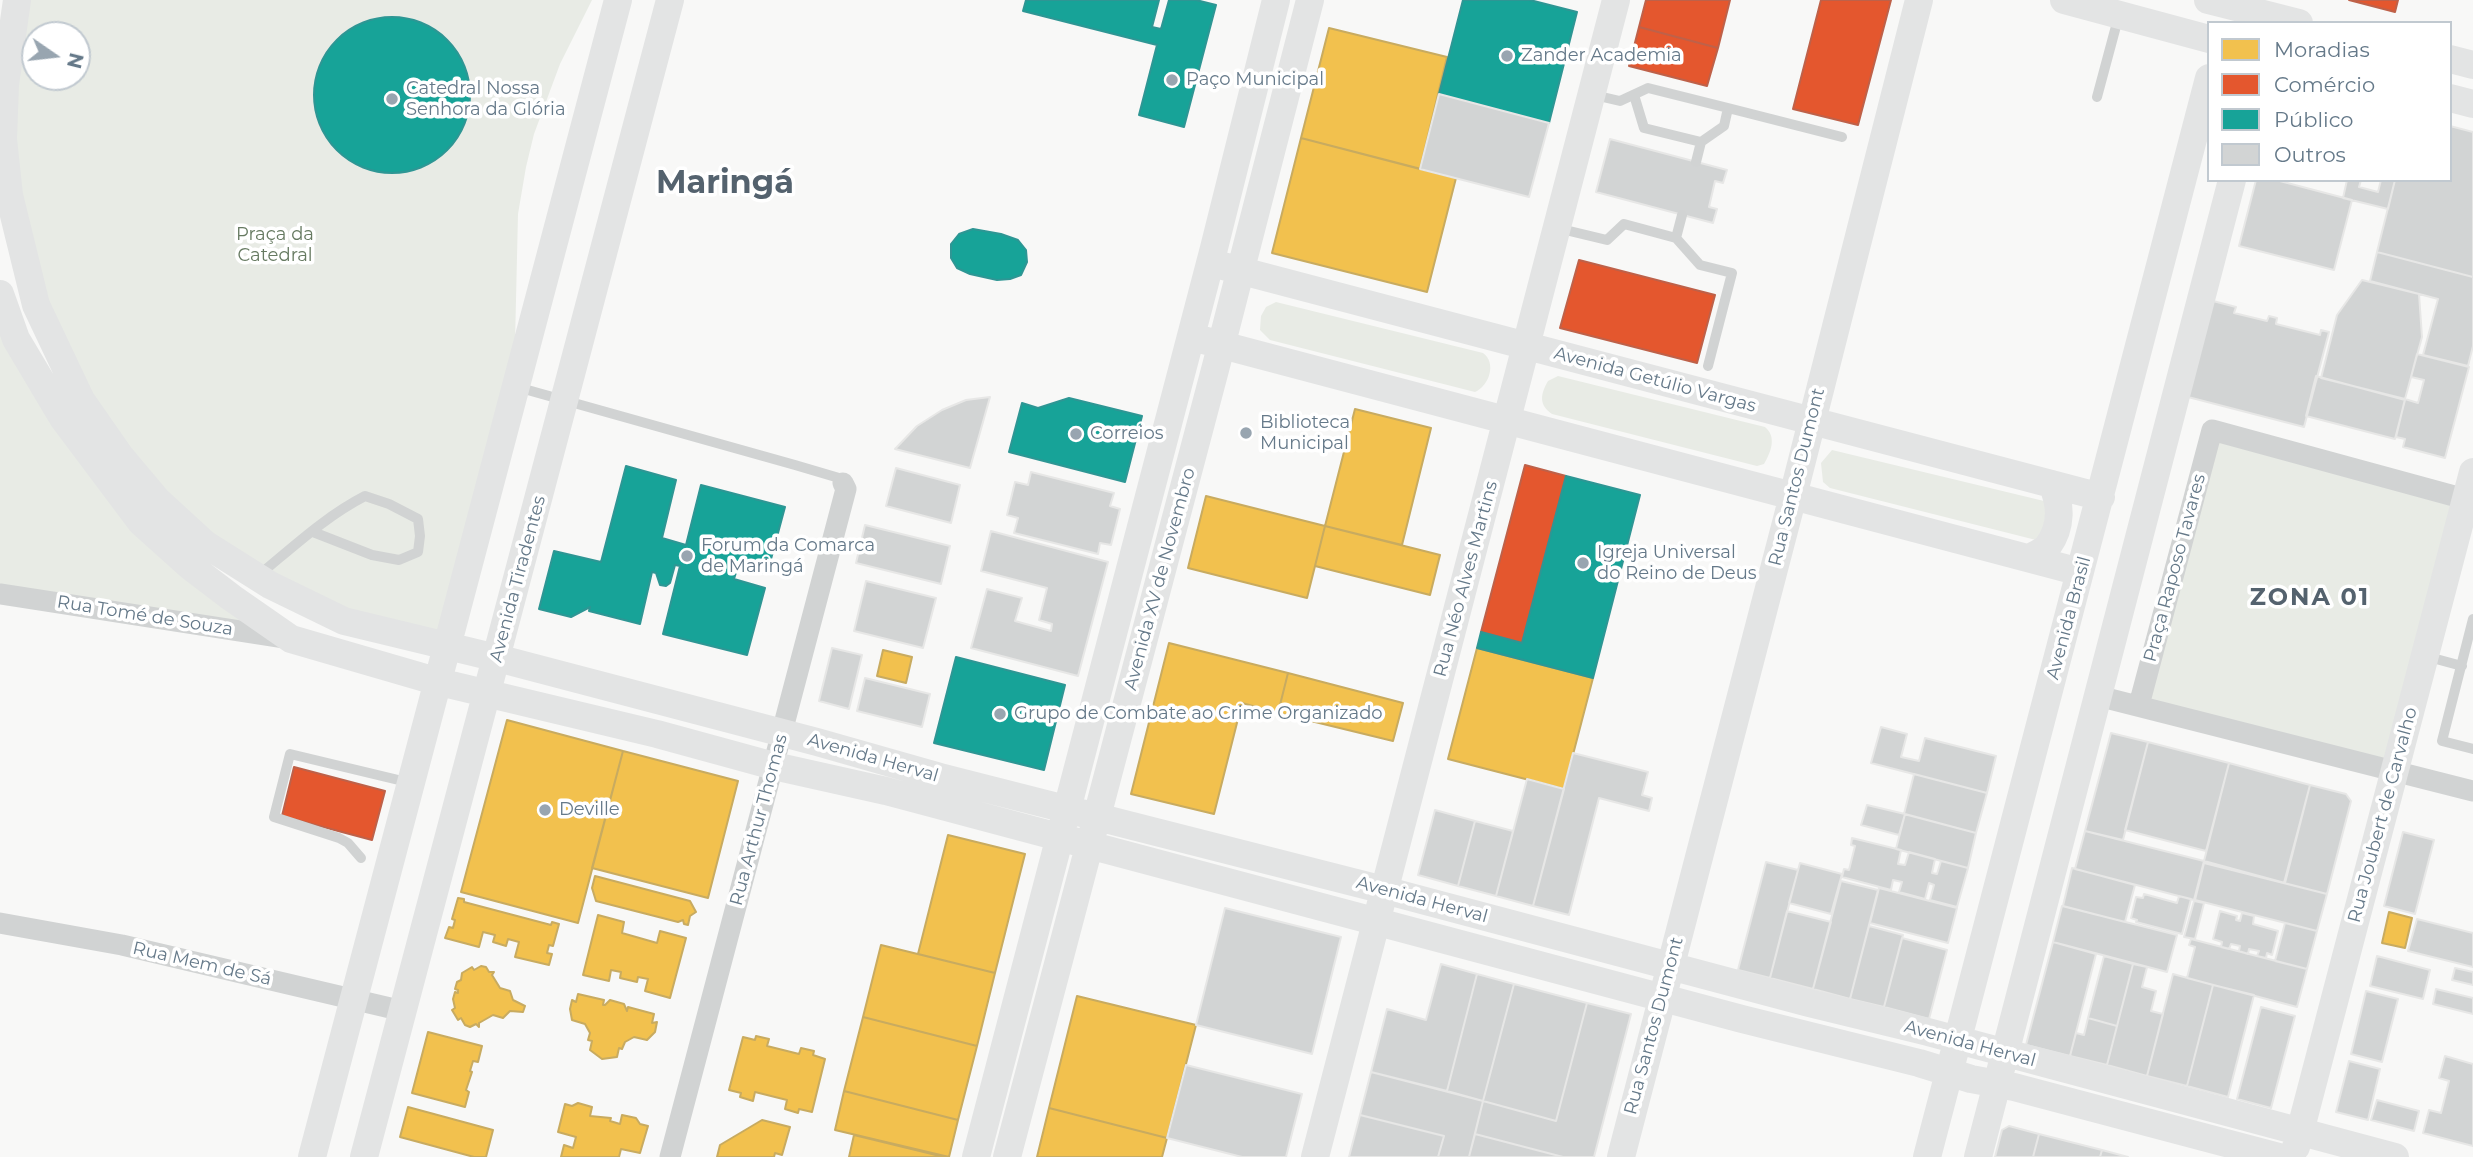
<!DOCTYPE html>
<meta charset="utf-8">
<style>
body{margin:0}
#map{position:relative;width:2473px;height:1157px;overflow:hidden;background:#f8f8f7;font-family:Montserrat,sans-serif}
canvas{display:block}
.legend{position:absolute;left:2207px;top:21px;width:245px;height:161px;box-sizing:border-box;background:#fff;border:2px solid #c1c9d0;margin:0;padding:9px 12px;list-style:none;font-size:21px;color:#657989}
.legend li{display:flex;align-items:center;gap:14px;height:35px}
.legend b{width:35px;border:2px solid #c1c9d0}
.north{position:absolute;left:21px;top:21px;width:70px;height:70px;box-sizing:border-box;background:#fff;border:2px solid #c1c9d0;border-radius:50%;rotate:104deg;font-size:19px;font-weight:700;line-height:28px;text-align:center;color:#657989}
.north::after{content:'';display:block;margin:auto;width:24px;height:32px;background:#98a5b0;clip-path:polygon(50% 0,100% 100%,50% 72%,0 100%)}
</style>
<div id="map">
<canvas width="2473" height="1157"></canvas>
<ul class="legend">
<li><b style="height:19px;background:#f2c14e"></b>Moradias</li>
<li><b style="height:19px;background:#e4572e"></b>Comércio</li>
<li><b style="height:19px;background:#17a398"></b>Público</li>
<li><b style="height:19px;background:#d2d4d4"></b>Outros</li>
</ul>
<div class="north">N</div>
</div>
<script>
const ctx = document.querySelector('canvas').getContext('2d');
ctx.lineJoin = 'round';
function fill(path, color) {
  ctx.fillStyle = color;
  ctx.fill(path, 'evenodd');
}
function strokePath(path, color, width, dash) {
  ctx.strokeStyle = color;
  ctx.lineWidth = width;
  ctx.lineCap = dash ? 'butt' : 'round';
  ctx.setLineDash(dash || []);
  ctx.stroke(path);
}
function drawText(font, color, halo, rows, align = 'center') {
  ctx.font = font + ' Montserrat,sans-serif';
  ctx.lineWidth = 7;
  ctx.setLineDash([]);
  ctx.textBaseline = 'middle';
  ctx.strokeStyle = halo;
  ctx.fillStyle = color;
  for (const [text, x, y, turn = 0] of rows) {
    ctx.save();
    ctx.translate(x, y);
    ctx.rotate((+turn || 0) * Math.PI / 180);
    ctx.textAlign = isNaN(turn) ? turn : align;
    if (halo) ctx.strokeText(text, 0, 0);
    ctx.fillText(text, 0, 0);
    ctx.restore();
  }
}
fill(new Path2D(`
 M17,0H592L560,64L534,134L526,167L518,214L514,386L448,647L344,621L205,544L81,400L19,227L9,49ZM35,35H77V77H35Z
 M1276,302L1483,353C1497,363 1489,386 1475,392L1270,340L1260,330L1261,316L1266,307Z
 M0,332L104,474L291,639L0,594Z
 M1558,376L1765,427C1777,437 1771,452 1764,464L1757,466L1552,414C1539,405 1540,395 1548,381Z
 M2212,430L2465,499L2395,771L2139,705Z
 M1832,450L2044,501L2051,515L2036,540L1830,488L1823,482L1821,463Z`), '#e8ebe5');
const homes = new Path2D(`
 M1329,28L1447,57L1420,169L1301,138Z
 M1301,138L1456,178L1427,292L1272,253Z
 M1355,409L1431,428L1402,545L1325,526Z
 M1206,496L1325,526L1307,598L1188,568Z
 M1325,526L1440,555L1430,595L1315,566Z
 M1169,643L1288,673L1278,713L1242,703L1214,814L1131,794Z
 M1477,648L1593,678L1564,789L1448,759Z
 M883,650L912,657L906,683L877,676Z
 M1288,673L1403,703L1393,741L1278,713Z
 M507,720L623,751L578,923L461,892Z
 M623,751L738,781L708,898L592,868Z
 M948,835L1025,854L995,973L918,954Z
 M595,876L690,901L696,912L690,916L688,925L684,924L683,920L678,922L596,901L592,888Z
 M458,898L464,899V902L551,925L552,922L559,924L553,946L549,945L547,953L552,954L549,965L515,957L519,942L508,939L506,946L493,942L495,935L483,932L479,947L445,938L449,927L453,928L455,920L452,919Z
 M2389,912L2412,918L2405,948L2382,943Z
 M598,915L624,922L622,933L657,943L660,931L686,938L670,998L645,991L648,979L638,977L637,982L620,978L621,972L611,970L609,981L583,975Z
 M881,945L995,973L977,1046L863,1017Z
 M481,966L486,967L489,972H494L492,975L500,988L510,991L513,1000L525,1006L523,1012L510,1011L503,1018L493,1015L479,1023V1027L476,1024L470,1027L465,1025L461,1018L458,1020L452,1010L455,1008L453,999L455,992L458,993V990L455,989L457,982L461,980L462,973L472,967L474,970Z
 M578,994L604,1000L603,1005H605L610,1000L624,1004L627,1011L628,1007L654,1014L652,1023L657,1022L655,1032L647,1040L634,1037L625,1042L622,1049L619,1048L617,1057L602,1059L590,1050L592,1041L588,1040L590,1033L585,1024L572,1020L570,1009L572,1000L576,1002Z
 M1077,996L1196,1025L1167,1138L1049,1108Z
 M863,1017L977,1046L958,1120L844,1091Z
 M428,1032L482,1046L478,1062L473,1061L470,1071L472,1072L466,1090L469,1092L465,1107L412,1093Z
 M756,1036L769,1039L767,1046L799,1054L801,1048L814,1051L813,1055L825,1059L812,1112L799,1109L798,1113L785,1109L787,1100L755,1092L753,1101L740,1097L741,1093L729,1090L743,1037L755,1040Z
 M844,1091L958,1120L949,1157L835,1130Z
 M578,1103L592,1107L590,1116L611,1118L610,1121L620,1124L622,1115L636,1118L640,1124L648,1126L640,1153L621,1149L619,1157H561L564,1145L573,1148L576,1137L558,1132L565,1104L572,1106Z
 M408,1107L493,1130L486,1157H474L400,1137Z
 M1049,1108L1167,1138L1162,1157H1037Z
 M762,1120L790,1127L782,1155L775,1153L774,1157H717L720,1145Z
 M854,1135L944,1157H849Z`);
fill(homes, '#f2c14e');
strokePath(homes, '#c8ab60', 2);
const shops = new Path2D(`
 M1646,0H1730L1718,48L1639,27Z
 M1821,0H1891L1858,125L1793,109Z
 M2349,0H2398L2395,12Z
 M1639,27L1718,48L1707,86L1629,66Z
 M1579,260L1715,295L1697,363L1560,328Z
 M1525,465L1566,476L1522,643L1481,632Z
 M294,767L385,791L372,840L282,816Z`);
fill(shops, '#e4572e');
strokePath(shops, '#be6149', 2);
const public = new Path2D(`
 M1026,0H1159L1152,27L1161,29L1169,0H1196L1216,5L1184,127L1139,115L1157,45L1023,11Z
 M1463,0H1530L1577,12L1549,123L1439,94Z
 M314 95a78 78 0 1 1 156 0a78 78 0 1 1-156 0Z
 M973,229L1001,234L1018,240L1026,250L1027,262L1021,275L1010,279L997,280L970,274L957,268L951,258V244L959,234Z
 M1069,398L1142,416L1125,482L1009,452L1022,403L1038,408Z
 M626,466L676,480L662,538L686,545L701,485L785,507L767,574L738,566L734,579L765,588L747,655L663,634L680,566L675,565L670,583L666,586L660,585L656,573L652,572L640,624L589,611L590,607L571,617L539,609L554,551L601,562Z
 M1566,476L1640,495L1593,678L1477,648L1481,632L1522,643Z
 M956,657L1065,685L1044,770L934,743Z`);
fill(public, '#17a398');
strokePath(public, '#2e9694', 2);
const building = new Path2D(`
 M1439,94L1549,123L1529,197L1420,169Z
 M2450,126L2473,132V277L2377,252L2395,180H2450Z
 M1610,139L1727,170L1723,183L1715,181L1709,207L1717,209L1713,223L1596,192Z
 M2256,180H2276L2352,200L2334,270L2239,246Z
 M2347,180H2361L2359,187L2378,192L2381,180H2395L2388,209L2343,198Z
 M2377,252L2473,277V346L2468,366L2423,355L2438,299L2370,281Z
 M2362,280L2419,294L2422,337L2405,399L2321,378L2337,315Z
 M2213,301L2236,307L2234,313L2267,321L2269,316L2277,318L2276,324L2320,335L2321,330L2329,332L2304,427L2188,397Z
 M2417,354L2469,367L2445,458L2403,447L2405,439L2396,437L2405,399L2418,403L2424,380L2411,377Z
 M2316,376L2405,400L2395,439L2306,416Z
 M990,397L970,468L895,449L917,426L942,410L966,400Z
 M896,468L960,485L951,523L886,506Z
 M1031,472L1114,493L1110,506L1120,509L1111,545L1100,543L1098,554L1014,533L1018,518L1007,515L1015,482L1028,485Z
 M865,525L950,546L941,584L856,563Z
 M991,531L1108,562L1078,676L971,648L987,589L1022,598L1015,621L1051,631L1052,624L1039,620L1047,588L981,571Z
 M866,581L936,598L923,648L854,631Z
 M832,648L862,655L849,709L819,701Z
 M865,678L930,694L922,727L857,711Z
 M1881,727L1907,734L1901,757L1919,761L1925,738L1996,756L1987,793L1871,763Z
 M2111,733L2148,742L2123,840L2085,831Z
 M2148,742L2229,763L2206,851L2125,830Z
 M1573,753L1648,772L1642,795L1652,798L1649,811L1599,798L1569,915L1533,906Z
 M2229,763L2310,785L2285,883L2204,861Z
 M1914,774L1987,793L1976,833L1904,814Z
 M1527,779L1564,789L1533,906L1496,896Z
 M2310,785L2346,794L2351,801L2327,894L2284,883Z
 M1867,805L1905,814L1899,835L1861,825Z
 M1435,810L1475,821L1458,886L1418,875Z
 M1905,814L1976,833L1968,868L1896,849Z
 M1475,821L1513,831L1496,896L1458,886Z
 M2085,831L2204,861L2194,900L2075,869Z
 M2403,832L2434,840L2415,914L2384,906Z
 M1852,838L1901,850L1898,864L1905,865L1909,852L1935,859L1932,873L1937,874L1941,861L1968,868L1957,907L1930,900L1934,885L1929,883L1925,899L1899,892L1902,882L1893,880L1891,890L1842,877L1844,869L1849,870L1855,846L1851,845Z
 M1766,862L1798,870L1770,978L1738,970Z
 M1800,863L1842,874L1831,914L1789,903Z
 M2204,863L2327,894L2317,931L2195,900Z
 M2072,868L2135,885L2125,922L2063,906Z
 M1841,881L1878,890L1850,999L1813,989Z
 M1879,888L1957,908L1948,943L1870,923Z
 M2144,894L2177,903L2179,896L2191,899L2182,934L2136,922L2137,920L2131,918L2136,897L2143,898Z
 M2194,901L2204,903L2195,939L2184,937Z
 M2062,906L2177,935L2167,972L2053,942Z
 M1225,908L1341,937L1312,1054L1196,1025Z
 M1787,911L1831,922L1813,989L1770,978Z
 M2220,911L2237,916L2236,920L2240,921L2242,913L2254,916L2253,924L2278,931L2272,955L2267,953L2266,958L2257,956L2259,951L2249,949L2248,954L2239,951L2240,946L2231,944L2229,949L2221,947L2222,942L2213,939Z
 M2417,919L2473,933V967L2408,951Z
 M2285,923L2317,931L2307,969L2275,961Z
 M1869,926L1903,935L1884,1007L1850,999Z
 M1902,938L1947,950L1929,1019L1884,1007Z
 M2191,939L2307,969L2297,1007L2187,978L2195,947L2189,945Z
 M2053,942L2096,954L2070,1056L2026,1045Z
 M2104,956L2133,964L2117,1026L2088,1018Z
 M2377,956L2430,970L2423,999L2370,986Z
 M1441,964L1477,974L1447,1091L1371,1072L1387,1009L1426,1020Z
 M2133,964L2147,967L2142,987L2156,991L2151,1011L2163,1014L2147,1076L2107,1065Z
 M2455,968L2473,972V985L2452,980Z
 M1477,974L1514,984L1483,1101L1447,1091Z
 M2173,974L2213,985L2187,1086L2147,1076Z
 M1514,984L1587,1003L1556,1121L1483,1101Z
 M2213,985L2254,995L2228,1097L2187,1086Z
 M2436,989L2473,998V1014L2433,1004Z
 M2366,991L2398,999L2382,1062L2351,1054Z
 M1587,1003L1631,1014L1594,1157H1563L1475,1134L1483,1101L1556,1121Z
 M2261,1007L2295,1016L2271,1108L2237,1099Z
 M2088,1018L2117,1026L2107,1065L2070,1056L2076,1033L2084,1035Z
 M2445,1056L2473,1064V1146L2423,1133L2429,1110L2441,1113L2449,1081L2439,1078Z
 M2349,1061L2380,1069L2368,1120L2336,1112Z
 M1186,1065L1302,1094L1286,1157H1242L1167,1138Z
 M1371,1072L1483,1101L1469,1157H1438L1444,1136L1360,1115Z
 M2377,1100L2419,1111L2414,1131L2371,1120Z
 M1360,1115L1444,1136L1438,1157H1349Z
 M2009,1126L2039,1134L2033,1157H1995L2002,1130Z
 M1475,1134L1563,1157H1469Z
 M2039,1134L2102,1150L2100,1157H2033Z
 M2102,1150L2128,1157H2100Z`);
fill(building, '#d2d4d4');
strokePath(building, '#e7e7e6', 2);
strokePath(new Path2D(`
 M1594,95L1620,101L1648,88L1728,108L1724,126L1701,142L1696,162
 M1634,95L1644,128L1701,142
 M2097,97L2119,15
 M1728,108L1842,137
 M1557,228L1607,240L1624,224L1676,238L1700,265L1732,273L1708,366
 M1676,238L1682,215
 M517,387L795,465L839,478L843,483
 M259,575C293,547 326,516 365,496L389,504L418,519L420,536L418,552L399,560L372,555L313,532
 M2473,619L2442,741L2473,749
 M2425,656L2462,666
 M361,858L348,843L339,838L274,817L290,754L411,783`), '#d1d3d3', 10);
strokePath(new Path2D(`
 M0,594L285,638
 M2098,696L2473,791
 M2139,705L2212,430L2465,499L2473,503
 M0,923L122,945L403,1011
 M670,1157L846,489L843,483`), '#d1d3d3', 21);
strokePath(new Path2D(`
 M17,0L5,85L3,139L9,195L36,305L81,400L120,456L157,500L205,544L270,585L344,621L497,658L817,742L940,777L1384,890L1809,1003L1928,1032L2395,1157
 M2064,0L2209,39
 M2208,0L2299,23
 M2450,59L2473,65
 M2450,98L2473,104
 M1223,266L2101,497
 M0,294L16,339L63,418L141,522L190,566L232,598L291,639L439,682L657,734L774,766L886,791L1742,1019L1919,1063L1971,1079L2014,1087L2279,1157
 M1203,340L2080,572
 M2029,558C2035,555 2044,551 2048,546C2062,527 2061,504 2052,484
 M2296,1147L2473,472
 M312,1157L618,0
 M364,1157L670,0
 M976,1157L1214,248L1276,0
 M1007,1157L1216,366L1310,0
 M1315,1157L1616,0
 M1621,1157L1793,496L1919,0
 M1927,1157L2209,78
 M1978,1157L2232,180`), '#e3e4e4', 28);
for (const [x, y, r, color] of [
 [1507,56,7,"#98a5b0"],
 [1172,80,7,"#98a5b0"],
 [392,99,7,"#98a5b0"],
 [1246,433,7,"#98a5b0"],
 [1076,434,7,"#98a5b0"],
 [687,556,7,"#98a5b0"],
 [1583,563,7,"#98a5b0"],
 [1000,714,7,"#98a5b0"],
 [545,810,7,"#98a5b0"]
]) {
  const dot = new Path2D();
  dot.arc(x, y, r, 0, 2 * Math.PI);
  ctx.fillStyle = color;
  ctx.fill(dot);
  strokePath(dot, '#fff', 2.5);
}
drawText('18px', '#657989', '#fff', [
 ["Zander Academia",1521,56],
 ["Paço Municipal",1186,80],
 ["Catedral Nossa",406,89],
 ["Senhora da Glória",406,110],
 ["Biblioteca",1260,423],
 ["Municipal",1260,444],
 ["Correios",1090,434],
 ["Forum da Comarca",701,546],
 ["de Maringá",701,567],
 ["Igreja Universal",1597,553],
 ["do Reino de Deus",1597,574],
 ["Grupo de Combate ao Crime Organizado",1014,714],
 ["Deville",559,810]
], 'left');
drawText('18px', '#667a61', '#fff', [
 ["Praça da",275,235],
 ["Catedral",275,256]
]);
drawText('18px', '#657989', '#fff', [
 ["Avenida Getúlio Vargas",1655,380,15],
 ["Rua Santos Dumont",1797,477,-76],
 ["Praça Raposo Tavares",2175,568,-75],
 ["Avenida Tiradentes",518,579,-75],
 ["Avenida XV de Novembro",1160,579,-75],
 ["Rua Néo Alves Martins",1466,579,-75],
 ["Rua Tomé de Souza",145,616,9],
 ["Avenida Brasil",2069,618,-75],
 ["Avenida Herval",873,758,16],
 ["Rua Joubert de Carvalho",2383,815,-75],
 ["Rua Arthur Thomas",759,820,-75],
 ["Avenida Herval",1422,900,15],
 ["Rua Mem de Sá",202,964,13],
 ["Rua Santos Dumont",1654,1026,-75],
 ["Avenida Herval",1970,1044,15]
]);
ctx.letterSpacing = '2px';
drawText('bold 24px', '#54626e', '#fff', [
 ["ZONA 01",2310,598]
]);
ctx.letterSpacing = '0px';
drawText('bold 32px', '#54626e', '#fff', [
 ["Maringá",725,184]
]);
</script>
